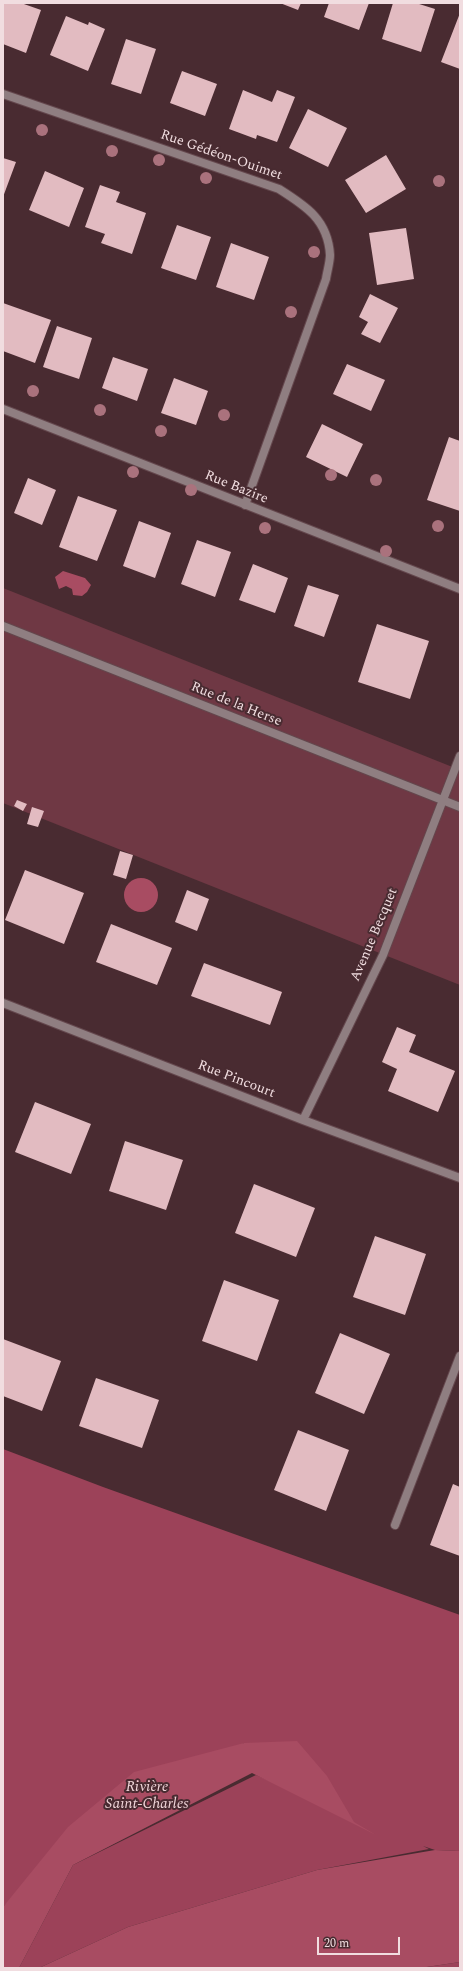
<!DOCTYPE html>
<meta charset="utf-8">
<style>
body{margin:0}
#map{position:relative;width:463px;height:1971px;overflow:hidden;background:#492b31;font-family:Spectral,serif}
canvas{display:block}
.frame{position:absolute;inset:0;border:4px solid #f1dde0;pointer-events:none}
.scale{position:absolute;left:317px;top:1937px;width:83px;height:18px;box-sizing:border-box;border:2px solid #f1dde0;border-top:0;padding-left:5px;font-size:12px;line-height:14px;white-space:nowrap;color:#f1dde0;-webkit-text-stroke:3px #492b31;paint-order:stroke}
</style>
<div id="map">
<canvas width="463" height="1971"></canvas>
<div class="frame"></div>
<div class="scale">20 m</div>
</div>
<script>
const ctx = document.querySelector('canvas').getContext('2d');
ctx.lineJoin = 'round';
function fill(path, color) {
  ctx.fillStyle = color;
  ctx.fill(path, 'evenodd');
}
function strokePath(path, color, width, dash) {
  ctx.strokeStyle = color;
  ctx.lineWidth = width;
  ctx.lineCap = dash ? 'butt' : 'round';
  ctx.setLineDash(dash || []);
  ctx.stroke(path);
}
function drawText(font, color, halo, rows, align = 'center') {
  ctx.font = font + ' Spectral,serif';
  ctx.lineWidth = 4;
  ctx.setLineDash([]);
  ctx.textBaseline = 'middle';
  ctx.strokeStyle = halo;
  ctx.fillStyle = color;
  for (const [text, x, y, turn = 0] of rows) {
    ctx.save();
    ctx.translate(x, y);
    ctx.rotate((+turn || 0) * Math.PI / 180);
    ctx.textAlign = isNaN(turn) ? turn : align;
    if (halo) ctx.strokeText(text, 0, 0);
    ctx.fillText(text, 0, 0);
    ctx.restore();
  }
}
fill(new Path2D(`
 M3,588L460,770V985L3,803Z`), '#6f3844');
fill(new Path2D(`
 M3,1449L103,1487L460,1615V1851L435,1850L423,1846L429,1849L317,1870L128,1927L39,1968H19L73,1865L256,1775L349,1815L244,1743L11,1899L3,1907Z
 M460,1962V1968H420Z`), '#9c4259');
fill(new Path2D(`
 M63,571L85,578L91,585L87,592L82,596L73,595L72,589L66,586L59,589L55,577Z
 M124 895a17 17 0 1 1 34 0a17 17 0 1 1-34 0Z
 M297,1741L327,1776L354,1822L376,1835L252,1773L73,1865L19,1968H3V1907L68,1827L134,1772L244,1743Z
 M435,1850L460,1851V1962L420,1968H39L128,1927L317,1870Z`), '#a84c62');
fill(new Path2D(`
 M3,3H21L41,10L26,53L3,44Z
 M280,3H301L298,10Z
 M329,3H369L359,30L324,17Z
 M393,3H416L435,9L421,52L382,39Z
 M460,13V69L441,62Z
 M66,16L88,25L89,22L105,29L88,71L50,55Z
 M126,39L156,49L141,94L111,84Z
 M182,71L217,84L205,116L170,103Z
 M243,90L272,102L277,90L295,97L277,142L257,135L256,139L229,129Z
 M308,109L347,128L328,167L289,148Z
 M386,155L406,189L366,213L345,180Z
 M3,158L16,162L3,197Z
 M45,171L84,188L69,227L29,210Z
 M100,185L120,192L116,202L146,213L132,254L101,243L105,234L85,227Z
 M177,225L211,237L196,280L161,268Z
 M406,228L414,279L377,285L369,233Z
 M231,243L269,257L254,300L216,287Z
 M370,294L398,308L380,343L361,334L368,322L359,317Z
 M3,303L51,320L35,363L3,351Z
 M57,326L92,338L79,379L43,367Z
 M113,357L148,369L137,401L102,388Z
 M347,364L385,380L371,411L333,394Z
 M174,378L208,391L196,425L161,413Z
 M322,424L363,444L347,477L306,457Z
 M449,437L460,441V511L427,500Z
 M28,478L56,490L42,525L14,513Z
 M78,496L117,510L97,561L59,547Z
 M139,521L171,533L155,578L123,566Z
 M197,540L231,552L215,597L181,584Z
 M253,564L288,578L275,613L239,600Z
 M308,585L339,595L324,637L294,626Z
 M377,624L429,641L410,699L358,682Z
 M17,800L27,804L23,811L14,806Z
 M32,807L44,811L38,827L27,824Z
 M120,851L133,855L126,879L113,875Z
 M25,870L84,893L64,944L5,920Z
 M187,890L209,899L197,931L175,922Z
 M111,924L172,948L157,985L96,962Z
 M204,963L282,992L270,1025L191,996Z
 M397,1027L416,1035L409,1052L455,1071L438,1112L388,1091L397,1069L382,1062Z
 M35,1102L91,1124L71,1174L15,1152Z
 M125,1141L183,1160L166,1210L109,1191Z
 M254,1184L315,1208L296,1257L235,1233Z
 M375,1236L426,1254L405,1315L353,1297Z
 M224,1280L279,1300L257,1361L202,1341Z
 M340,1333L390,1354L364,1414L315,1393Z
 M3,1339L61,1361L42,1411L3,1396Z
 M96,1378L159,1400L142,1448L79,1426Z
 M298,1430L349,1450L326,1511L274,1490Z
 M453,1484L460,1487V1556L430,1545Z`), '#e2bbc1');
const service = new Path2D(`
 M395,1525L460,1356`);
const minor = new Path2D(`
 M3,94L279,189C306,206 328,220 330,255C330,262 327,272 326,279L245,505
 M3,409L460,589
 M3,626L460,807
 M3,1003L303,1120L460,1178
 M303,1120L383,955L460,756`);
strokePath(service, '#64474d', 10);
strokePath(minor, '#64474d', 10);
strokePath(service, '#8f7e81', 8);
strokePath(minor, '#8f7e81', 8);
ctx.fillStyle = '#aa727d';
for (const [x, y] of [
 [42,130],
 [112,151],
 [159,160],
 [206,178],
 [439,181],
 [314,252],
 [291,312],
 [33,391],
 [100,410],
 [224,415],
 [161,431],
 [133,472],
 [331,475],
 [376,480],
 [191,490],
 [438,526],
 [265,528],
 [386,551]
]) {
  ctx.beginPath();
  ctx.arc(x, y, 6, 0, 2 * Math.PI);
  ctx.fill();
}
drawText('14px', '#f1dde0', '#492b31', [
 ["Rue Gédéon-Ouimet",221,156,19],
 ["Rue Bazire",236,488,22],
 ["Rue de la Herse",236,705,22],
 ["Avenue Becquet",375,935,-67],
 ["Rue Pincourt",236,1080,21]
]);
drawText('italic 15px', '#f0d5d9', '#492b31', [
 ["Rivière",147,1788],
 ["Saint-Charles",147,1805]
]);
</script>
